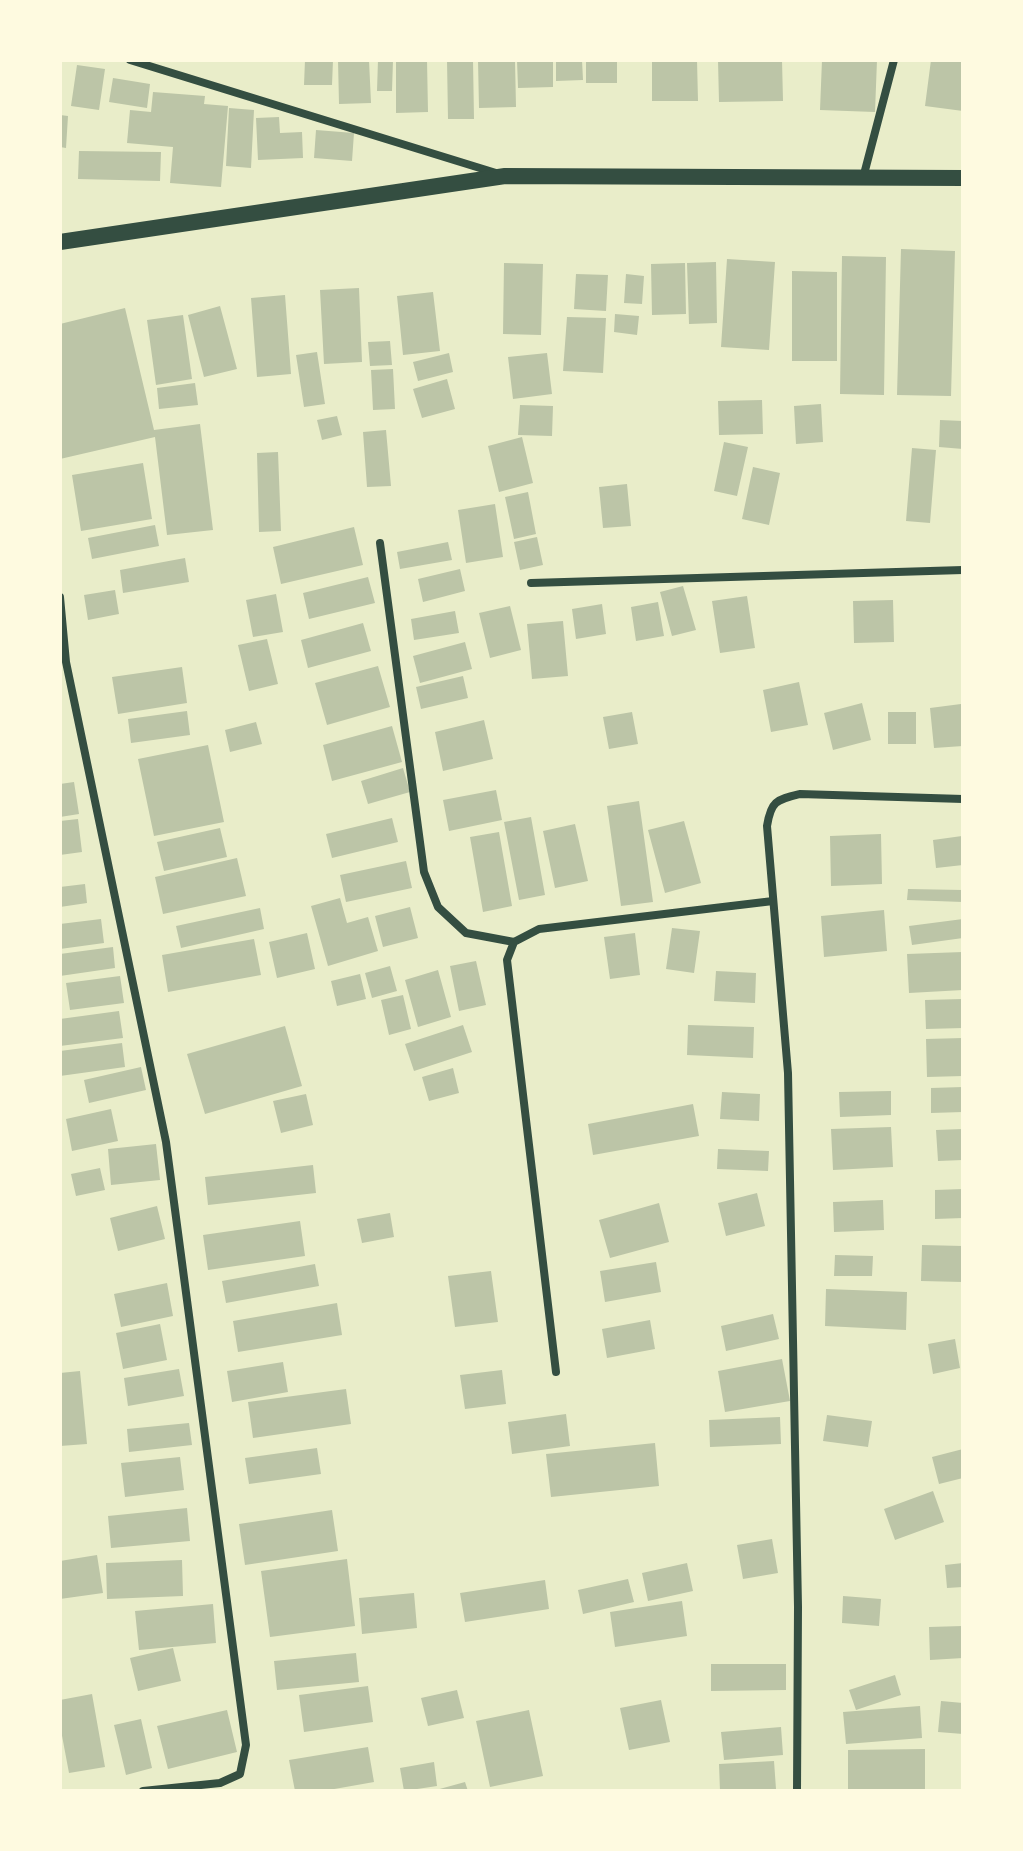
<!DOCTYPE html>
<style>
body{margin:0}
#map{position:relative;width:1023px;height:1851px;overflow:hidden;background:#e9edc9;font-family:Helvetica,sans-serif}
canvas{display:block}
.frame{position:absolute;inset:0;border:62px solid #fefae0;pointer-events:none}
</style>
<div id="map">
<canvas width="1023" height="1851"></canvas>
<div class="frame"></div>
</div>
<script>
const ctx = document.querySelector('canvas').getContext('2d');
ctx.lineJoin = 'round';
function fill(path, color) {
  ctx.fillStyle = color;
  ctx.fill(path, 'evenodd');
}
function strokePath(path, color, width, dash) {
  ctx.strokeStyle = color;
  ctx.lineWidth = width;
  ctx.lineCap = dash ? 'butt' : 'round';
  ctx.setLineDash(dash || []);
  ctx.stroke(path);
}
fill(new Path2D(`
 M305,60H333L332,85H304Z
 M338,60H369L371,103L339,104Z
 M378,60H393L392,91H377Z
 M396,60H427L428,112L396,113Z
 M447,60H473L474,119H448Z
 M478,60H515L516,107L479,108Z
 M517,60H553V87L518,88Z
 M556,60H582L583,80L556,81Z
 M586,60H617V83H586Z
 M652,60H697L698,101H652Z
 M718,60H782L783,101L719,102Z
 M822,60H877L875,112L820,110Z
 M931,60H963V111L925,106Z
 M77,65L105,69L99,110L71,106Z
 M113,78L150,84L147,108L109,102Z
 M153,92L205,96L204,104L228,106L221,187L170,183L173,147L127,143L130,110L151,112Z
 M229,108L254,110L251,168L226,166Z
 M60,115L68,116L66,148L60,147Z
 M279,117L280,133L302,132L303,158L258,160L256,118Z
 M316,130L354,133L352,161L314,158Z
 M79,151L161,152L160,181L78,179Z
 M901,249L955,251L951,396L897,395Z
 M842,256L886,257L884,395L840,394Z
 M727,259L775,262L769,350L721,347Z
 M716,262L717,323L689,324L687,263Z
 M504,263L543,264L541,335L503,334Z
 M685,263L686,314L652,315L651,264Z
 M792,271L837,272V361H792Z
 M576,274L608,275L606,311L574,309Z
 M626,274L644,276L642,304L624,303Z
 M359,288L362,362L324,364L320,290Z
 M433,292L440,351L403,355L397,296Z
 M285,295L291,374L257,377L251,298Z
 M220,306L237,369L204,377L188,315Z
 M125,308L154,430L200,424L213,530L167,535L155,437L60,459V324Z
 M615,314L639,316L637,335L614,332Z
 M183,315L192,379L156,385L147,320Z
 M567,317L606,318L603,373L563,371Z
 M390,341L392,365L370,366L368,342Z
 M317,352L325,404L304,407L296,355Z
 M449,353L453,372L418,381L413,362Z
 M547,353L552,394L513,399L508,357Z
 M393,369L395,409L373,410L371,370Z
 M447,379L455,409L422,418L413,389Z
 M195,383L198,405L159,409L157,388Z
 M762,400L763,434L719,435L718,401Z
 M821,404L823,442L796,444L794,406Z
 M520,405L553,406L552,436L518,435Z
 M337,416L342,435L322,440L317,420Z
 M940,420L963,421V449L939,447Z
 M386,430L391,486L367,487L363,432Z
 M522,437L533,483L499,492L488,446Z
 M724,442L748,447L737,496L714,491Z
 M912,448L936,450L930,523L906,521Z
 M278,452L281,531L259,532L257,453Z
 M143,463L152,519L81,531L72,475Z
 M753,467L780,473L769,525L742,519Z
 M627,484L631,526L603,528L599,487Z
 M528,492L536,534L514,539L505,497Z
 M495,504L503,557L466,563L458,510Z
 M155,525L159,546L92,559L88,538Z
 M354,527L363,565L281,584L273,547Z
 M537,537L543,565L520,570L514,542Z
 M448,542L452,560L400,569L397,552Z
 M185,558L189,582L123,593L120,570Z
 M460,569L465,591L423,602L418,579Z
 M368,577L375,603L309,619L303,593Z
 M683,586L696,630L672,636L660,592Z
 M115,590L119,614L88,620L84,595Z
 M276,594L283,632L253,637L246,600Z
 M747,596L755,648L720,653L712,601Z
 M893,600L894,642L854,643L853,601Z
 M658,602L664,636L636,641L631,607Z
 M602,604L606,634L576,639L572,609Z
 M510,606L521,650L490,658L479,613Z
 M455,611L459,633L414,640L411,619Z
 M563,621L568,676L532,679L527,624Z
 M363,623L371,651L308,668L301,640Z
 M267,639L278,684L249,691L238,645Z
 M465,642L472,669L420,683L413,656Z
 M378,666L390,707L327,725L315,683Z
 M182,667L187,703L118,714L112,677Z
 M463,676L468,698L421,709L416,687Z
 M799,682L808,725L771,732L763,690Z
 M862,703L871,740L833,750L824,713Z
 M961,704L963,746L934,748L930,708Z
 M187,711L190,735L131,743L128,719Z
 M632,712L638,744L609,749L603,717Z
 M888,712H916V744H888Z
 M484,720L493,759L443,771L435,732Z
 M256,722L262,744L230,752L225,730Z
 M392,726L402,762L332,781L323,745Z
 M208,745L224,822L154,836L138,759Z
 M403,768L410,792L368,804L361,781Z
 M74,782L79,814L60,817V784Z
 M496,790L502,820L449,831L443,800Z
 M639,801L653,902L621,906L607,806Z
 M531,817L545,895L519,900L504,822Z
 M392,818L398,842L332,858L326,834Z
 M78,819L82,852L60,855V821Z
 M684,821L701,883L665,893L648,830Z
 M575,824L588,881L555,888L543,831Z
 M220,828L227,857L164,871L157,842Z
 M499,832L512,906L483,912L470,837Z
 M881,834L882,884L831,886L830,836Z
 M962,836L963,865L936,868L933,840Z
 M237,858L246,896L163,914L155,877Z
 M406,861L412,888L346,902L340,875Z
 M85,884L87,903L60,907V887Z
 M908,889L963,890V902L907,900Z
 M340,898L347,923L368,917L378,951L328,966L311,906Z
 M410,907L418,938L383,947L375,916Z
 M260,908L264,929L181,948L176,926Z
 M884,910L887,951L824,957L821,916Z
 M101,919L104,943L60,949V924Z
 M963,919V938L912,945L909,926Z
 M672,928L700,931L694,973L666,969Z
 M307,933L315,969L277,978L269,942Z
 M635,933L640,975L610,979L604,937Z
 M254,939L261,975L168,992L162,955Z
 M113,947L115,968L60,976V954Z
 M963,952V990L909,993L907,954Z
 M476,961L486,1005L459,1011L450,966Z
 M390,966L397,991L372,998L365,973Z
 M438,970L451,1017L418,1027L405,980Z
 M716,971L756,973L755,1003L714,1001Z
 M360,974L366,999L337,1006L331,981Z
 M120,976L124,1003L70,1010L66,983Z
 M403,995L411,1029L389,1035L381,1000Z
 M963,999V1028L926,1029L925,1000Z
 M119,1011L123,1038L60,1046V1019Z
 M463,1025L472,1052L414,1071L405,1044Z
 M688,1025L754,1027L753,1058L687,1055Z
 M285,1026L302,1086L205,1114L187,1054Z
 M963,1038V1076L927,1077L926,1039Z
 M122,1043L125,1067L60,1076V1051Z
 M141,1067L146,1090L89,1103L84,1080Z
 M453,1068L459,1093L429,1101L422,1077Z
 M963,1087V1112L931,1113V1088Z
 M891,1091V1115L840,1117L839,1092Z
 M722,1092L760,1094L759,1121L720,1119Z
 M306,1094L313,1125L281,1133L273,1101Z
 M693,1104L699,1136L593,1155L588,1124Z
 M111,1109L118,1141L72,1151L66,1119Z
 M891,1127L893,1167L833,1170L831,1129Z
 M963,1129V1160L938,1161L936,1130Z
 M156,1144L160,1180L111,1185L108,1149Z
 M718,1149L769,1151L768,1171L717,1169Z
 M313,1165L316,1193L208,1205L205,1177Z
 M100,1168L105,1190L76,1196L71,1174Z
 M963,1189V1218L935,1219V1190Z
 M757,1193L765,1226L726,1236L718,1203Z
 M883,1200L884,1230L834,1232L833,1202Z
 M659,1203L669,1242L610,1258L599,1220Z
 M157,1206L165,1239L118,1251L110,1218Z
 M390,1213L394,1237L362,1243L357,1219Z
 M300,1221L305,1256L208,1270L203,1235Z
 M922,1245L963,1246V1282L921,1281Z
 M835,1255L873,1256L872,1276H834Z
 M656,1262L661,1292L605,1302L600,1271Z
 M315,1264L319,1286L226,1303L222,1281Z
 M491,1271L498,1322L455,1327L448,1276Z
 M167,1283L173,1316L121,1327L114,1294Z
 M826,1289L907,1292L906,1330L825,1326Z
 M337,1303L342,1335L238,1352L233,1321Z
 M773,1314L779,1339L726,1351L721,1326Z
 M650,1320L655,1349L607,1358L602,1329Z
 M160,1324L167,1360L123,1369L116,1333Z
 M955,1339L960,1368L933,1374L928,1344Z
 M782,1359L790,1401L725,1412L718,1371Z
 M283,1362L288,1392L232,1402L227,1371Z
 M179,1369L184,1396L128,1406L124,1378Z
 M502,1370L506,1404L465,1409L460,1375Z
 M80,1371L87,1444L60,1446V1373Z
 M346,1389L351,1424L253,1438L248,1402Z
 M566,1414L570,1446L512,1454L508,1422Z
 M827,1415L872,1421L868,1447L823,1441Z
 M780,1417L781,1444L710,1447L709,1420Z
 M189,1423L192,1445L129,1452L127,1429Z
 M655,1443L659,1486L551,1497L546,1454Z
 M317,1448L321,1474L249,1484L245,1458Z
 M963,1449V1478L939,1484L932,1457Z
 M180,1457L184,1490L125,1497L121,1463Z
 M933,1491L944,1522L895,1540L884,1509Z
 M187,1508L190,1541L111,1548L108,1516Z
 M332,1510L338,1551L245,1565L239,1524Z
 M772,1539L778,1573L743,1579L737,1545Z
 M97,1555L103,1593L60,1599V1561Z
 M347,1559L355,1626L270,1637L261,1571Z
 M182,1560L183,1596L107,1599L106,1563Z
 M687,1563L693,1591L648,1601L642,1573Z
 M963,1563V1587L947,1588L945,1565Z
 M628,1579L634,1602L583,1614L578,1590Z
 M545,1580L549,1609L465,1622L460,1593Z
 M414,1593L417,1628L362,1634L359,1598Z
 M843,1596L881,1599L879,1626L842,1623Z
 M682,1601L687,1636L615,1647L610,1612Z
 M213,1604L216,1643L139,1650L135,1611Z
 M963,1626V1658L930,1660L929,1627Z
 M173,1648L181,1681L138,1691L130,1658Z
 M356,1653L359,1682L277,1690L274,1661Z
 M711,1664H786V1690L711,1691Z
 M895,1675L901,1695L856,1710L849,1690Z
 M368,1686L373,1722L304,1732L299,1695Z
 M457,1690L464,1718L428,1726L421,1698Z
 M92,1694L105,1767L69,1773L60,1725V1700Z
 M661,1700L670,1742L629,1750L620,1708Z
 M941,1701L963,1703V1734L938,1732Z
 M920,1706L922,1738L846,1744L843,1712Z
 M227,1710L237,1752L168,1769L157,1726Z
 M529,1710L543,1776L490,1787L476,1721Z
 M141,1719L152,1768L126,1775L114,1725Z
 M781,1727L783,1755L724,1760L721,1732Z
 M368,1747L374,1782L323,1791H295L289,1760Z
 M925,1749V1789L848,1790V1750Z
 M774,1761L776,1789L720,1791L719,1764Z
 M434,1762L437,1786L404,1791L400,1768Z
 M465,1782L468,1791H436V1790Z`), '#bcc5a7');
strokePath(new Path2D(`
 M130,60L496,173
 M863,178L894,60
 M380,543L424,872L438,907L466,933L514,942
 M531,583L963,570
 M60,597L66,662L166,1142L246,1745L240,1774L220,1783L143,1791
 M556,1372L507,960L514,942L539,929L773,901
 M797,1791L798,1607L788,1073L767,826C771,801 776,800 800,794L963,799`), '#344e41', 8);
strokePath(new Path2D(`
 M60,242L505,176L963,178`), '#344e41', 16);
</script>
